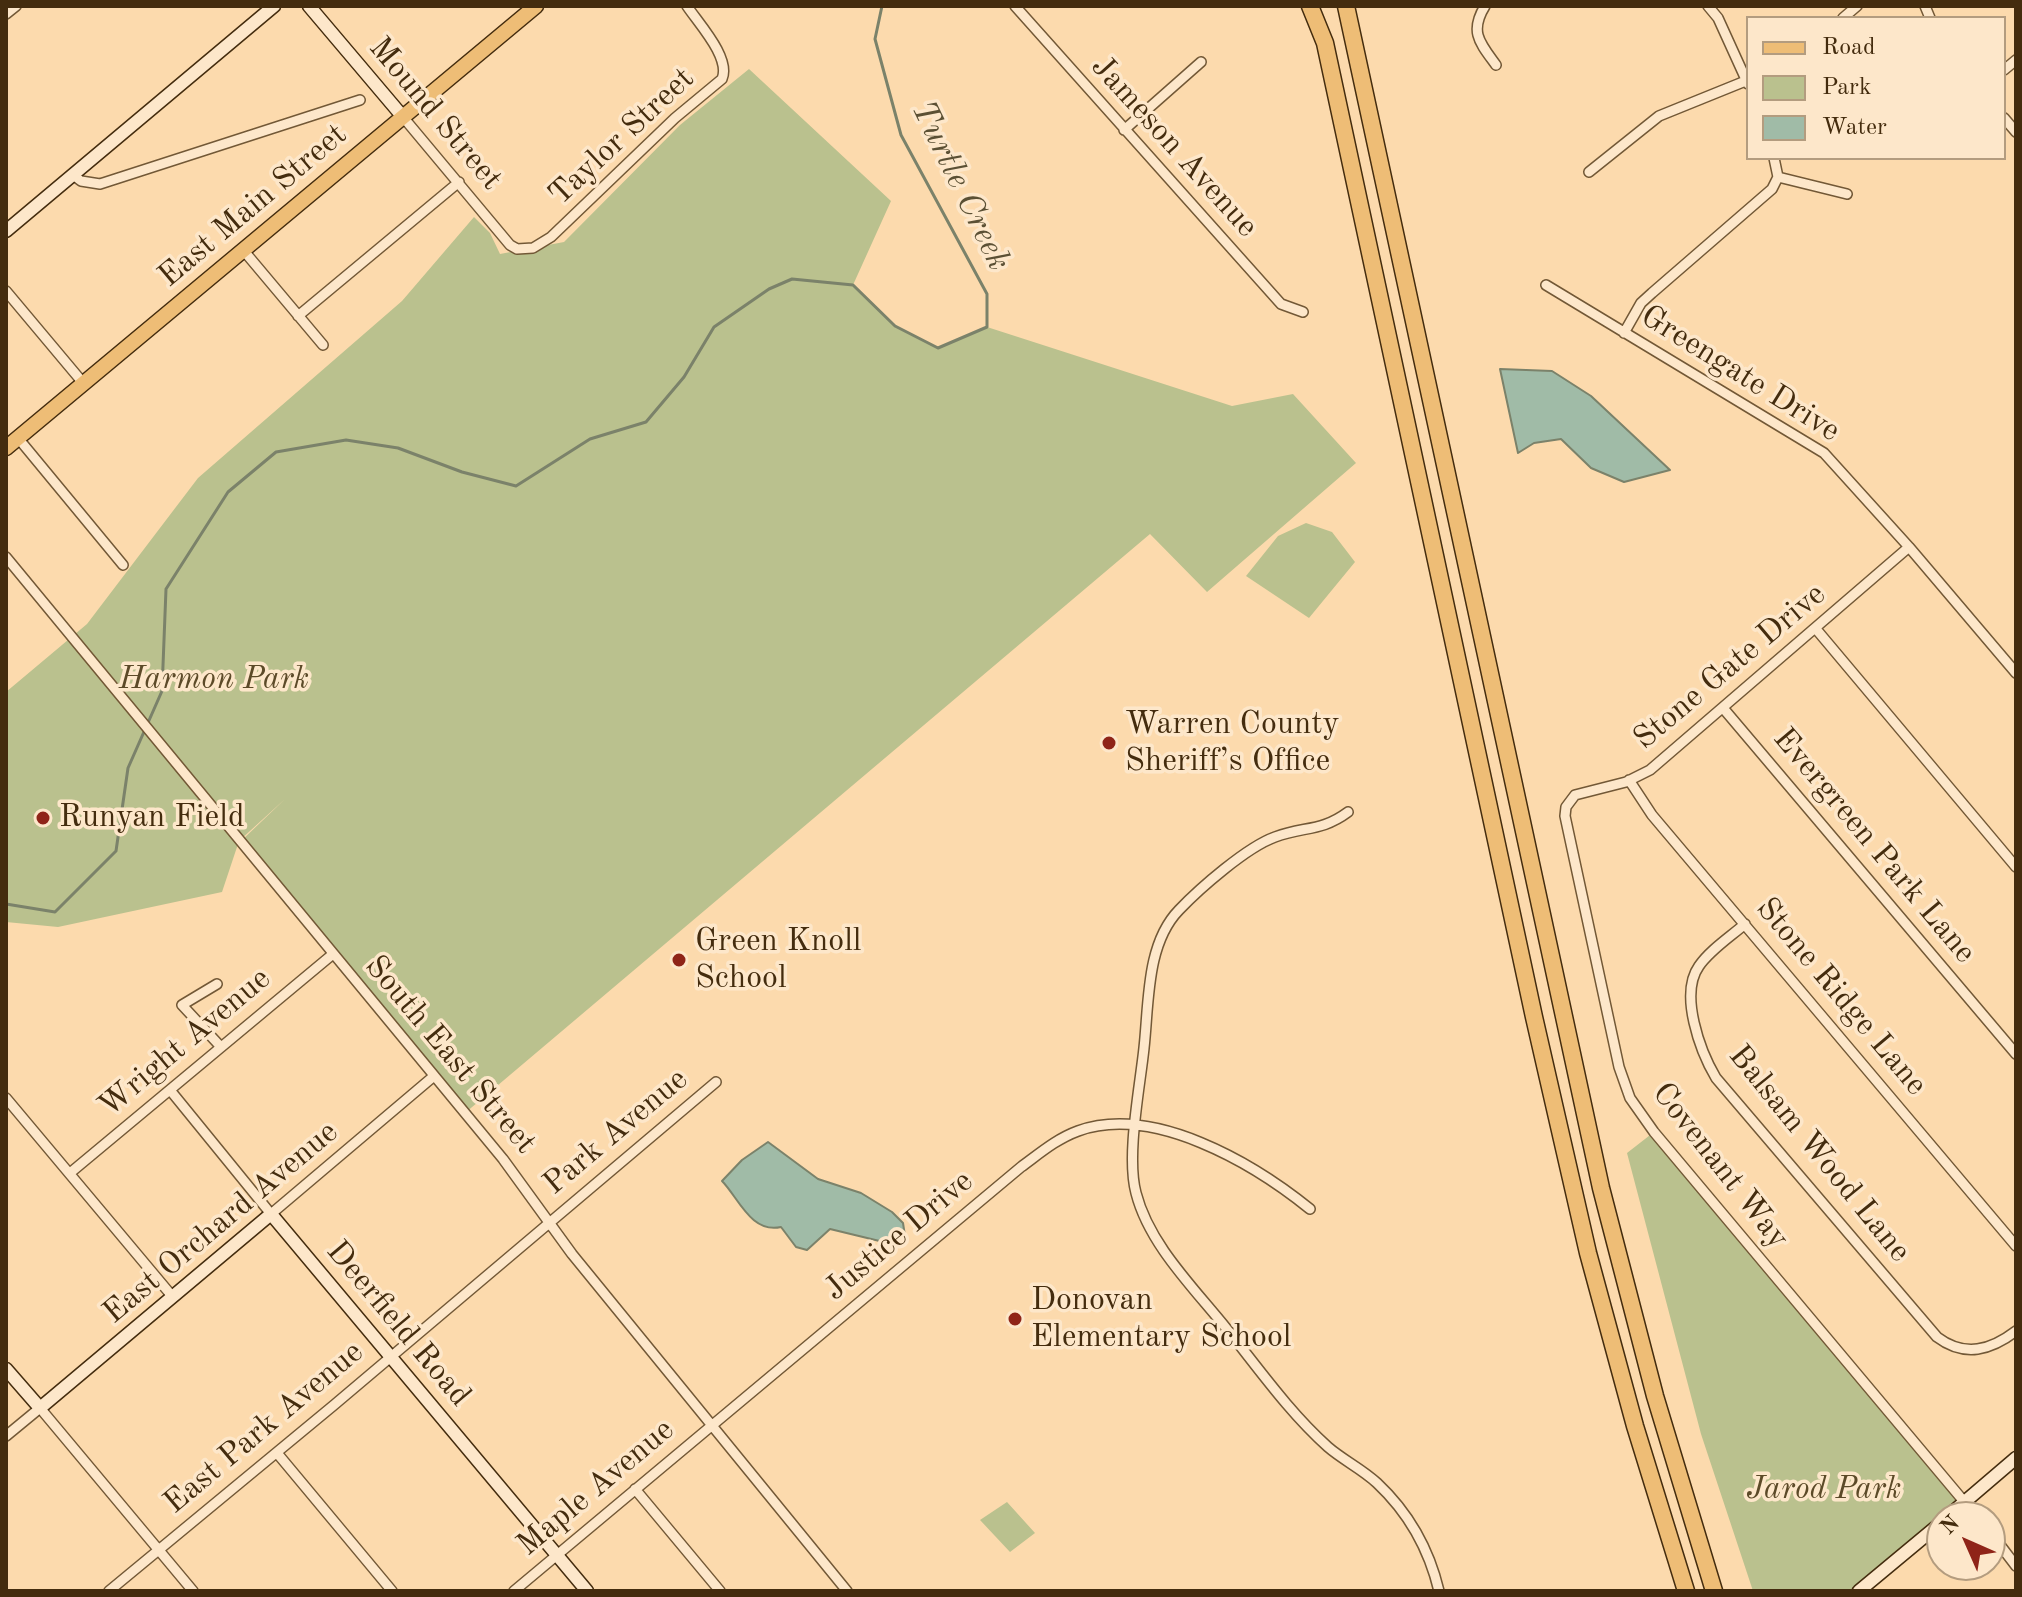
<!DOCTYPE html>
<meta charset="utf-8">
<style>
body{margin:0}
#map{position:relative;width:2022px;height:1597px;overflow:hidden;background:#fcdaad;font-family:"Old Standard TT",serif}
canvas{display:block}
.frame{position:absolute;inset:0;border:8px solid #442c0e;pointer-events:none}
.legend{position:absolute;left:1746px;top:16px;width:260px;height:144px;box-sizing:border-box;background:#fde7ca;border:2px solid #b39c7f;margin:0;padding:10px 14px;list-style:none;font-size:24px;color:#442c0e}
.legend li{display:flex;align-items:center;gap:16px;height:40px}
.legend b{width:40px;border:2px solid #b39c7f}
.north{position:absolute;left:1926px;top:1501px;width:80px;height:80px;box-sizing:border-box;background:#fde7ca;border:2px solid #b39c7f;border-radius:50%;rotate:315deg;font-size:22px;font-weight:700;line-height:32px;text-align:center;color:#442c0e}
.north::after{content:'';display:block;margin:auto;width:28px;height:36px;background:#8f2418;clip-path:polygon(50% 0,100% 100%,50% 72%,0 100%)}
</style>
<div id="map">
<canvas width="2022" height="1597"></canvas>
<div class="frame"></div>
<ul class="legend">
<li><b style="height:10px;background:#eebd76"></b>Road</li>
<li><b style="height:22px;background:#bac18e"></b>Park</li>
<li><b style="height:22px;background:#a0bba7"></b>Water</li>
</ul>
<div class="north">N</div>
</div>
<script>
const ctx = document.querySelector('canvas').getContext('2d');
ctx.lineJoin = 'round';
function fill(path, color) {
  ctx.fillStyle = color;
  ctx.fill(path, 'evenodd');
}
function strokePath(path, color, width, dash) {
  ctx.strokeStyle = color;
  ctx.lineWidth = width;
  ctx.lineCap = dash ? 'butt' : 'round';
  ctx.setLineDash(dash || []);
  ctx.stroke(path);
}
function drawText(font, color, halo, rows, align = 'center') {
  ctx.font = font + ' "Old Standard TT",serif';
  ctx.lineWidth = 7;
  ctx.setLineDash([]);
  ctx.textBaseline = 'middle';
  ctx.strokeStyle = halo;
  ctx.fillStyle = color;
  for (const [text, x, y, turn = 0] of rows) {
    ctx.save();
    ctx.translate(x, y);
    ctx.rotate((+turn || 0) * Math.PI / 180);
    ctx.textAlign = isNaN(turn) ? turn : align;
    if (halo) ctx.strokeText(text, 0, 0);
    ctx.fillText(text, 0, 0);
    ctx.restore();
  }
}
fill(new Path2D(`
 M749,69L891,201L853,285L895,326L938,348L987,327L1232,406L1293,394L1356,463L1207,592L1150,534L465,1113L240,842L285,799L239,841L222,892L58,927L6,922V692L87,624L198,478L402,301L474,217L490,233L500,254L564,242L680,125Z
 M1306,523L1332,532L1355,562L1309,618L1246,576L1278,536Z
 M1654,1132L1965,1502L1859,1591H1753L1701,1434L1627,1153Z
 M1007,1502L1035,1533L1010,1552L980,1520Z`), '#bac18e');
const water = new Path2D(`
 M1500,369L1552,371L1591,396L1670,470L1624,482L1591,468L1561,439L1534,443L1518,453Z
 M768,1142L818,1179L861,1193L892,1212L903,1223L905,1236L896,1245L830,1229L807,1250L796,1247L781,1227C751,1234 738,1197 722,1181L742,1160Z`);
fill(water, '#a0bba7');
strokePath(water, '#7b826a', 2);
strokePath(new Path2D(`
 M6,904L55,912L116,851L128,768L162,691L166,589L228,492L276,452L346,440L398,448L462,472L516,486L590,439L646,422L684,377L714,327L769,289L792,279L853,285L895,326L938,348L987,327V294L901,135L875,39L882,6`), '#7b826a', 3);
const street = new Path2D(`
 M1015,6L1281,304L1303,312
 M1485,6C1469,32 1480,43 1496,65
 M1708,6L1718,18L1748,84
 M1925,6L1930,18
 M6,14L16,6
 M1843,18L1857,6
 M2004,70L2016,60
 M403,117L510,245L517,249L533,248L551,237L675,118L722,79C731,58 699,24 687,6
 M2004,118L2016,132
 M1124,130L1201,62
 M1589,172L1659,116L1748,80
 M73,175L81,181L100,184L360,100
 M1778,177L1847,194
 M244,251L323,345
 M1546,285L1824,453L1909,547L2016,673
 M6,291L84,384
 M298,316L459,182
 M1624,333L1641,303L1652,293L1772,189L1778,177L1774,158
 M18,438L123,565
 M1909,547L1650,770L1626,782L1575,795L1566,807L1565,816L1619,1067L1630,1098L1654,1132L1977,1517
 M6,557L503,1159L572,1254L847,1591
 M1816,629L2016,867
 M1723,708L2016,1054
 M1629,780L1652,815L2016,1246
 M1348,812C1321,832 1304,826 1275,837C1247,847 1200,888 1179,910C1146,944 1149,1003 1144,1048C1140,1087 1126,1156 1136,1193C1149,1244 1193,1287 1226,1328C1259,1369 1289,1412 1328,1447C1343,1460 1362,1469 1377,1483C1409,1513 1429,1549 1439,1591
 M1745,924C1730,937 1710,950 1699,966C1679,994 1700,1051 1716,1078L1937,1337C1965,1358 1991,1350 2016,1331
 M217,984L182,1005L221,1047
 M170,1090L271,1214L434,1076
 M6,1098L172,1296
 M70,1173L333,954
 M6,1436L40,1408L193,1591
 M277,1453L392,1591
 M635,1489L720,1591
 M1990,1532L2016,1566
 M109,1591L334,1405L716,1082
 M514,1591L1021,1167C1039,1154 1056,1139 1078,1131C1153,1104 1253,1163 1310,1209`);
const secondary = new Path2D(`
 M309,6L403,117
 M6,231L274,6
 M6,1369L40,1408L271,1214L587,1591
 M1947,1517L2016,1458
 M1859,1591L1942,1522`);
const primary = new Path2D(`
 M6,448L536,6`);
const highway = new Path2D(`
 M1310,6L1325,43L1534,1017L1588,1253L1635,1426L1686,1591
 M1346,6L1601,1188L1655,1396L1714,1591`);
strokePath(street, '#725836', 12);
strokePath(secondary, '#442c0e', 15);
strokePath(primary, '#442c0e', 17);
strokePath(highway, '#442c0e', 19);
strokePath(street, '#fde7ca', 9);
strokePath(secondary, '#fde7ca', 12);
strokePath(primary, '#eebd76', 14);
strokePath(highway, '#eebd76', 16);
for (const [x, y, r, color] of [
 [1109,743,8,"#8f2418"],
 [43,818,8,"#8f2418"],
 [679,960,8,"#8f2418"],
 [1015,1319,8,"#8f2418"]
]) {
  const dot = new Path2D();
  dot.arc(x, y, r, 0, 2 * Math.PI);
  ctx.fillStyle = color;
  ctx.fill(dot);
  strokePath(dot, '#fde7ca', 3);
}
drawText('32px', '#442c0e', '#fde7ca', [
 ["Mound Street",435,114,50],
 ["Taylor Street",622,137,-43],
 ["Jameson Avenue",1174,147,48],
 ["East Main Street",253,206,-40],
 ["Greengate Drive",1740,374,32],
 ["Stone Gate Drive",1730,667,-40],
 ["Evergreen Park Lane",1874,846,50],
 ["Stone Ridge Lane",1841,997,50],
 ["Wright Avenue",185,1043,-40],
 ["South East Street",450,1055,50],
 ["Park Avenue",616,1132,-40],
 ["Balsam Wood Lane",1819,1154,51],
 ["Covenant Way",1720,1166,52],
 ["East Orchard Avenue",221,1223,-40],
 ["Justice Drive",899,1236,-40],
 ["Deerfield Road",398,1324,50],
 ["East Park Avenue",264,1428,-40],
 ["Maple Avenue",596,1488,-40]
]);
drawText('italic 32px', '#5c4a28', '#fde7ca', [
 ["Harmon Park",214,680],
 ["Jarod Park",1824,1490]
]);
drawText('32px', '#442c0e', '#fde7ca', [
 ["Warren County",1125,725],
 ["Sheriff’s Office",1125,762],
 ["Runyan Field",59,818],
 ["Green Knoll",695,942],
 ["School",695,979],
 ["Donovan",1031,1301],
 ["Elementary School",1031,1338]
], 'left');
drawText('italic 34px', '#5b5034', '#fde7ca', [
 ["Turtle Creek",960,186,64]
]);
</script>
